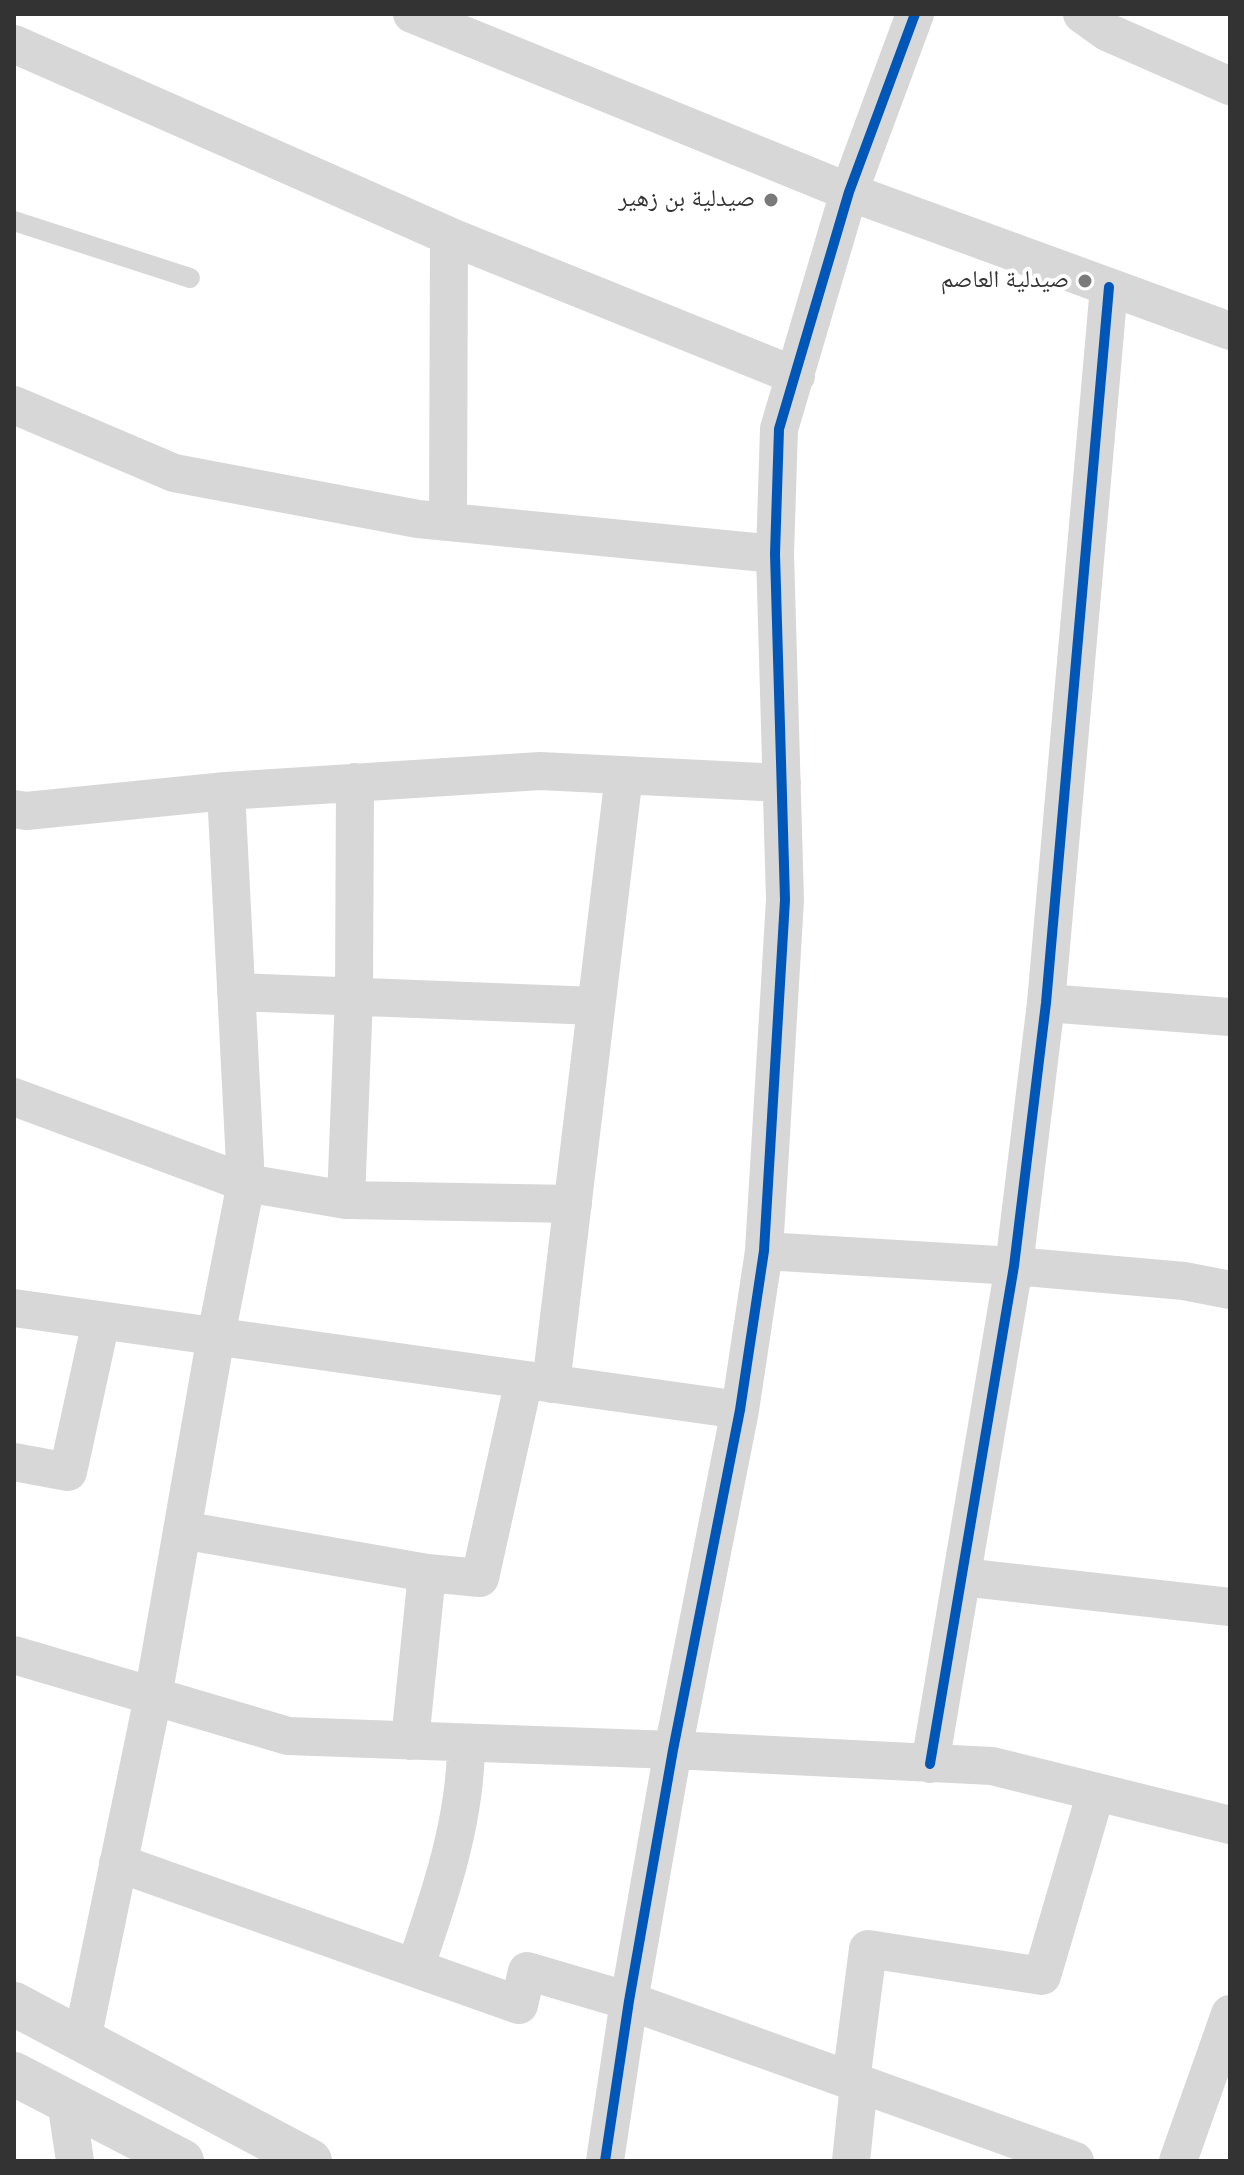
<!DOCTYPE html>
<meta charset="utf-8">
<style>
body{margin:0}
#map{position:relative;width:1244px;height:2175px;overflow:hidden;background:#fff;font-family:"DM Sans",sans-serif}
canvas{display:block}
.frame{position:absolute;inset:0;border:16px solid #333;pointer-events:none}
</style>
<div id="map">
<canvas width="1244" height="2175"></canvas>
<div class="frame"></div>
</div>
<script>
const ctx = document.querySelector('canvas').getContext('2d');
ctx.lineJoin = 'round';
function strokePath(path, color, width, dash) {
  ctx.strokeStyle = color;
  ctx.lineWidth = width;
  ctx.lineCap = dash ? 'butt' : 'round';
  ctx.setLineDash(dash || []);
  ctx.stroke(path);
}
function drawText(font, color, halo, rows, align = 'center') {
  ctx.font = font + ' "DM Sans","Noto Naskh Arabic",sans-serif';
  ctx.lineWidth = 8;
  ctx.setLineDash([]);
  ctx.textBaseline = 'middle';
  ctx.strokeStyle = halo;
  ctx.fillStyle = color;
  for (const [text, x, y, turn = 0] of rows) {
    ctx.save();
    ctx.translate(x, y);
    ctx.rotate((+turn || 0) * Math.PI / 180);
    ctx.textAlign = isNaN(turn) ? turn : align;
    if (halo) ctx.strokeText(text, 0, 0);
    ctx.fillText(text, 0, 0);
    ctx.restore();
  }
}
strokePath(new Path2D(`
 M14,221L190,278`), '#d7d7d7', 20);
strokePath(new Path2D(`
 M412,14L849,192L1230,331
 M1082,14L1107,32L1230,86
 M14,44L449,236L796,376
 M14,405L174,473L418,519L775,554
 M448,522L449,236
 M14,809L26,811L226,791L540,771L782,783
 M236,992L596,1006
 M1046,1003L1230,1017
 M14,1097L246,1183L346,1200L573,1204
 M346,1200L354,996L355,782
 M764,1251L1014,1266L1184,1281L1230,1290
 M14,1308L740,1410
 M551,1384L624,775
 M14,1462L68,1472L101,1321
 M182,1530L427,1573
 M962,1577L1230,1607
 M14,1655L288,1736L673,1750L992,1766L1230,1825
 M410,1741L427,1573L480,1578L524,1380
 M930,1764L1014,1266L1046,1003L1109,287
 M118,1863L519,2005L527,1971L629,2001L1075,2161
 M415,1968C440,1895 466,1820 466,1743
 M82,2040L153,1697L216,1336L246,1183L226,791
 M851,2081L868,1949L1042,1976L1096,1792
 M66,2101L75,2161
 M605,2161L629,2001L673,1750L740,1410L764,1251L785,900L775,554L779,429L849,192L915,14
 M851,2161L859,2084
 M1178,2161L1230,2014`), '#d7d7d7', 38);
strokePath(new Path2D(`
 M14,2004L310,2161
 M14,2074L182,2161`), '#d7d7d7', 44);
strokePath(new Path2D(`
 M930,1764L1014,1266L1046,1003L1109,287
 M605,2161L629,2001L673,1750L740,1410L764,1251L785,900L775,554L779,429L849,192L915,14`), '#0057b8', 10);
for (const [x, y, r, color] of [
 [771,200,8,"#7a7a7a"],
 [1085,281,8,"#7a7a7a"]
]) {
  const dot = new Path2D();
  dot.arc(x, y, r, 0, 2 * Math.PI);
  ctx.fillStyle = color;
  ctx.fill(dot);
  strokePath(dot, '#fff', 3);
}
drawText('24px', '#333', '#fff', [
 ["صيدلية بن زهير",755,200],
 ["صيدلية العاصم",1069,281]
], 'right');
</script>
